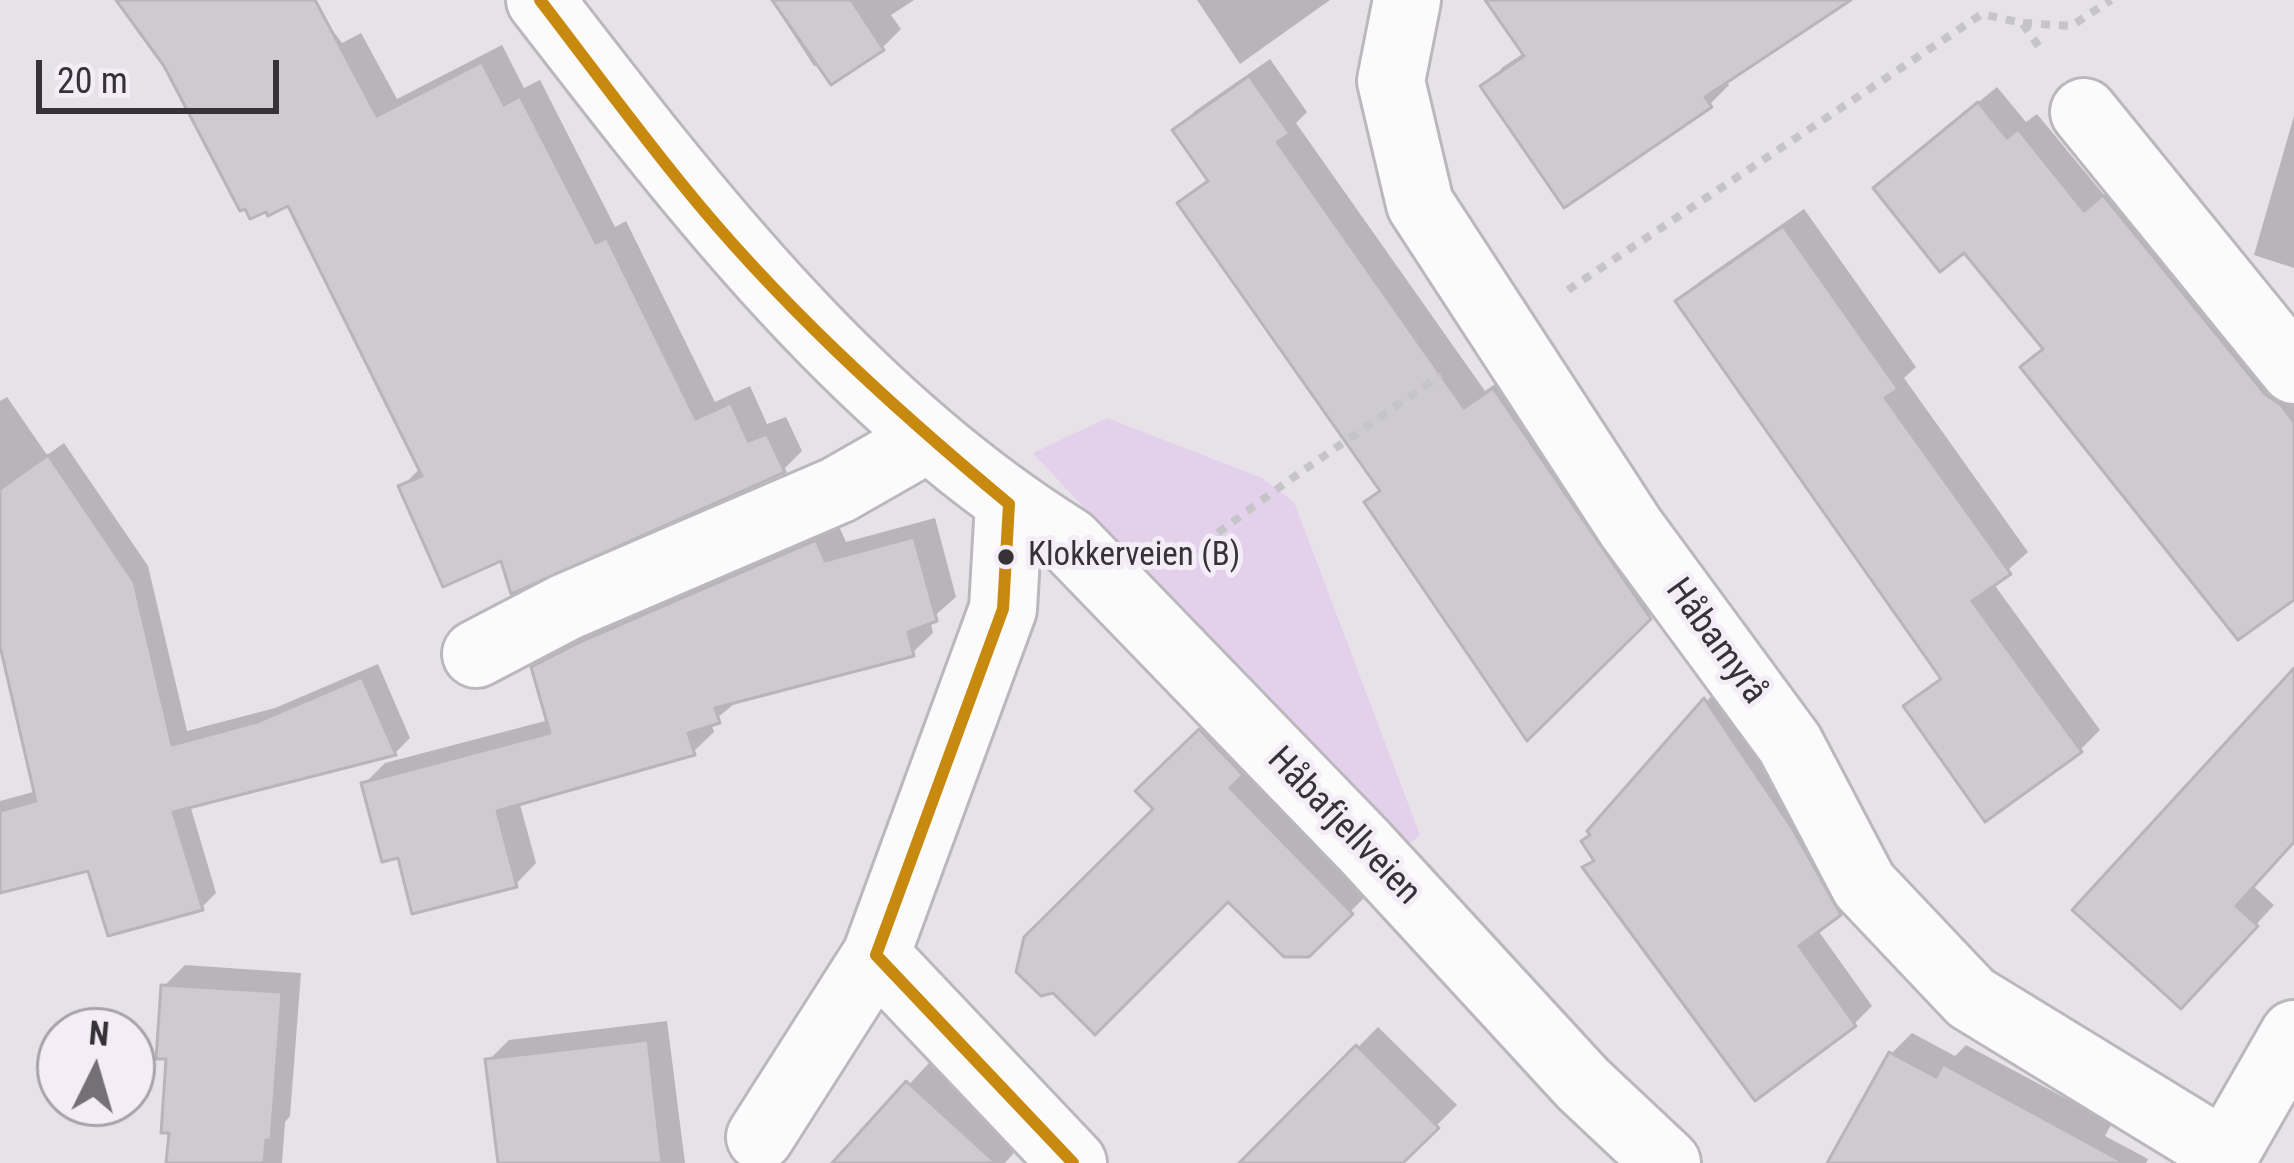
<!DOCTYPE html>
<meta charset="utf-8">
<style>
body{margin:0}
#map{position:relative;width:2294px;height:1163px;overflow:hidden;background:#e6e2e8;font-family:"Roboto Condensed",sans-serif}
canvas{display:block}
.north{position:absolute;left:36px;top:1007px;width:120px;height:120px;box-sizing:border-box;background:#f4edf8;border:3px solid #a8a3ab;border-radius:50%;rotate:5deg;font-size:33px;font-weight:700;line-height:48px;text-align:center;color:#363337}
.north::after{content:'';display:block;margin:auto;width:42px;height:54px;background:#747075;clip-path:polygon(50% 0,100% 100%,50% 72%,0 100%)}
.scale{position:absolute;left:36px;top:60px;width:243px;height:54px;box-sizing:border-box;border:6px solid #363337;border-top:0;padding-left:15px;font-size:36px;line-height:42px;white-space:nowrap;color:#363337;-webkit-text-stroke:9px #f4edf8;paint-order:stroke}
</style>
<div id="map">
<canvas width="2294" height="1163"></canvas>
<div class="north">N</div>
<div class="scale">20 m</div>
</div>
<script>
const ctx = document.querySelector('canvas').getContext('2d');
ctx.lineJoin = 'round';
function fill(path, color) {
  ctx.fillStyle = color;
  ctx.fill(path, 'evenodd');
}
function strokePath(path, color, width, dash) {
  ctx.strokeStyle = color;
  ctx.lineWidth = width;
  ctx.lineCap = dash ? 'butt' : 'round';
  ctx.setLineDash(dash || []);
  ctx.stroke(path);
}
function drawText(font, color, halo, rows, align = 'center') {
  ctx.font = font + ' "Roboto Condensed",sans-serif';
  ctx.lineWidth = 10;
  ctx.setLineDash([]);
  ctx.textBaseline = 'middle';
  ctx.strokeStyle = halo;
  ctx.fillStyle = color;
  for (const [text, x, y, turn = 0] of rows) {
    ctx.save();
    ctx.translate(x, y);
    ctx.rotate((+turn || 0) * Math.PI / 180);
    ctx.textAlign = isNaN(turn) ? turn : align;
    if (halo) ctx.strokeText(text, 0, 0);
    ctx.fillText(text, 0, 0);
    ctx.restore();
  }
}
fill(new Path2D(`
 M1107,418L1262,478L1294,502L1420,835L1402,850L1033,453Z`), '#e3d1eb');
fill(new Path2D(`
 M120,0H310L342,43L361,33L397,99L502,45L524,88L540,80L615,227L626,221L715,402L750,386L767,424L786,417L802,451L783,470L402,487L421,467L289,202L167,64Z
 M771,0H914L891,15L901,29L882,48L814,66Z
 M1197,0H1330L1240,64Z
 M1603,0H1842L1725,79L1729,85L1710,104L1484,87L1503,67Z
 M1270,59L1307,112L1296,123L1485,391L1514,371L1668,597L1528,736L1368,502L1382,489L1181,203L1209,178L1176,131L1195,111Z
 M1997,87L2026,122L2037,114L2104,195L2123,180L2294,384V597L2046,347L1894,171Z
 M2294,116V268L2254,255Z
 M1804,209L1916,367L1904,378L2028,552L1993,583L2100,730L2080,750L1907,707L1942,676L1679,302L1699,282Z
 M7,397L47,455L64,443L148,566L187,731L275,708L378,664L410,738L395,753L190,805L216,893L201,908L90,867L0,890V801L37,791L0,633V401Z
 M935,518L956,597L930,620L933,633L912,653L740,699L711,723L714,732L693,752L519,801L536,863L516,884L400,854L364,784L385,763L549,720L535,668L556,647L837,522L846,542Z
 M2294,673V815L2253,886L2274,905L2200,986Z
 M1723,683L1857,895L1817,929L1872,1006L1854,1024L1586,868L1596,859L1591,831Z
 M1218,714L1368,894L1308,954L1139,791Z
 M185,965L301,973L290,1116L285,1122L282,1163H169V1055L164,986Z
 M667,1021L685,1163H501L489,1060L509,1040Z
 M1378,1027L1457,1105L1399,1163H1243Z
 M1912,1033L1955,1056L1966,1045L2112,1123L2105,1136L2148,1159L2146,1163H1831L1891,1054Z
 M929,1063L1020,1146L1005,1163H836Z`), '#0003');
const building = new Path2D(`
 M116,0H315L377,116L482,62L504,105L520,96L596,243L607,238L696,419L731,403L748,441L767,434L785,472L511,594L501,561L443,587L398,486L422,476L288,206L268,216L266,212L250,219L245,209L240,211L164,66Z
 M772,0H851L884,50L831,85Z
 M1485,0H1851L1705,97L1712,107L1564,208L1480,86L1524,56Z
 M1249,76L1290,134L1277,142L1464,408L1493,388L1651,619L1527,741L1364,502L1380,491L1177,203L1208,181L1172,130Z
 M1978,102L2007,138L2018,129L2084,211L2103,195L2265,394L2281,405L2294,422V600L2238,640L2020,367L2043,349L1964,253L1940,272L1873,188Z
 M1783,226L1898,389L1885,398L2011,574L1972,601L2082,752L1985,822L1903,706L1941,679L1675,301Z
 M48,455L134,582L172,745L257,722L362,677L396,755L173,812L203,910L108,936L88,871L0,893V811L36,801L0,646V489Z
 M914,537L937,621L908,632L914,656L715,708L720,723L688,733L695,755L497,811L517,887L412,914L398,858L382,862L361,783L550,733L531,667L582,641L816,540L825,561Z
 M2294,668V842L2236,906L2258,926L2181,1009L2072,910Z
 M1704,698L1792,828L1841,915L1799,946L1856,1026L1755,1101L1582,867L1594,861L1581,841L1590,835L1587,831Z
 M1199,729L1243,775L1230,788L1353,914L1309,957H1284L1228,902L1095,1035L1053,993L1041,996L1016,972L1024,937L1153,809L1135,791Z
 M161,985L282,992L271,1140H266L264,1163H166L169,1133H161L166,1059H156Z
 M648,1040L662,1163H498L485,1059Z
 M1356,1045L1439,1128L1403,1163H1239Z
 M1889,1052L1936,1077L1943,1064L2125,1163H1827Z
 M906,1081L996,1163H832Z`);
fill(building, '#cecbd0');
strokePath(building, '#b8b5ba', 3);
const minor = new Path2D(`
 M540,0C692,197 854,408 1069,541L1363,845L1583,1084L1667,1163
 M1407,0L1391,81L1420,204L1631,528L1790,744L1864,885L1971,998L2224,1153
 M2084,112L2294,370
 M1009,504L1003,609L876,955L1073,1163
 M476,654L566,607L838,490L929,438
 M760,1137L876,955
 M2220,1163L2294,1034`);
strokePath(minor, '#bbb8bd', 72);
strokePath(new Path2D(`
 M2023,23L2071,26L2111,0
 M1568,290L1982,14L2022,23L2042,51
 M1189,554L1288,481L1441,375`), '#c5c4c6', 8, [9, 9]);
strokePath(minor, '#fbfbfc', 66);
strokePath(new Path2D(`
 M540,0C587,61 632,123 681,183C776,301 892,407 1009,504L1003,609L876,955L1073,1163`), '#c7890e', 12);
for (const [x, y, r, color] of [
 [1006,557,10,"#363337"]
]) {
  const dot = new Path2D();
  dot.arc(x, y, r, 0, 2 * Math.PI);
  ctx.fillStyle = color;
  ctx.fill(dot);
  strokePath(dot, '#f4edf8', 4.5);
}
drawText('33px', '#363337', '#f4edf8', [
 ["Klokkerveien (B)",1028,557]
], 'left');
drawText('36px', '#363337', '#f4edf8', [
 ["Håbamyrå",1715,642,54],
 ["Håbafjellveien",1343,827,46]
]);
</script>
